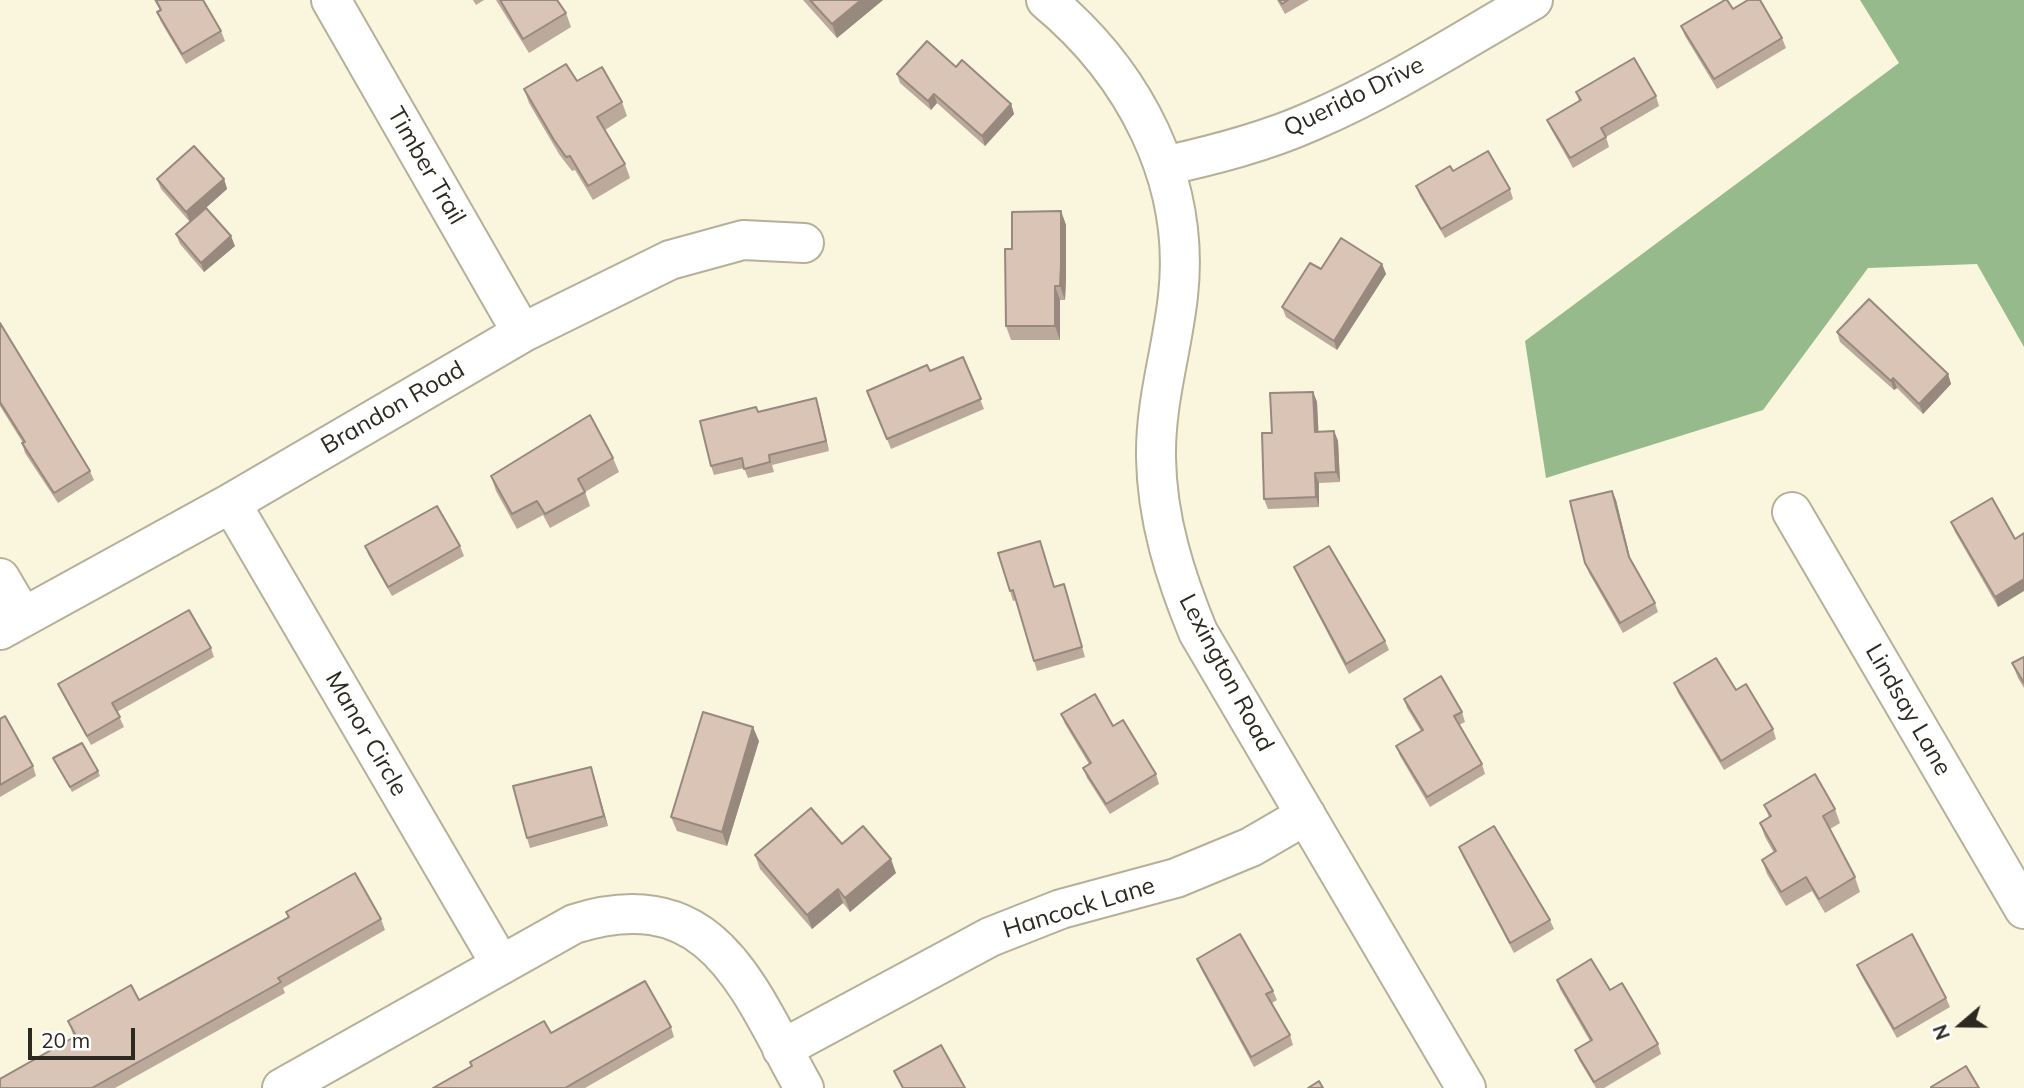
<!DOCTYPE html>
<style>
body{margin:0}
#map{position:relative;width:2024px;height:1088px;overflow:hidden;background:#faf5dd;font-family:Mulish,sans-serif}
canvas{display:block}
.north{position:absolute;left:1926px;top:990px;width:70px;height:70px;-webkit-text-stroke:5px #fff;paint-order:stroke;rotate:250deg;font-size:19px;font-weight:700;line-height:28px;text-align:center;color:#2b2920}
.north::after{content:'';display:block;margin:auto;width:24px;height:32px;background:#2b2920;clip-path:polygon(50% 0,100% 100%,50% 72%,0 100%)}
.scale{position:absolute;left:28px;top:1028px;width:107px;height:32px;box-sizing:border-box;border:4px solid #2b2920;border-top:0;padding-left:9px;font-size:21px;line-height:24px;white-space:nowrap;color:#2b2920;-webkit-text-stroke:5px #fff;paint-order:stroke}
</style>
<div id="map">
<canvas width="2024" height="1088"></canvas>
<div class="north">N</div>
<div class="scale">20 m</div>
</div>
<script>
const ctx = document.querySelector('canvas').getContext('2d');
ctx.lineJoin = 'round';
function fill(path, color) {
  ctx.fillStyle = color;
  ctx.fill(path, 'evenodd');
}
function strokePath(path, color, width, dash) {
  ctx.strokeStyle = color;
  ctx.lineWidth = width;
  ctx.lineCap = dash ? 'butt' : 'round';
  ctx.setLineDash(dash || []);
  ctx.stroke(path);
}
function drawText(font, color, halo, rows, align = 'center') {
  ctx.font = font + ' Mulish,sans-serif';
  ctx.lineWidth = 6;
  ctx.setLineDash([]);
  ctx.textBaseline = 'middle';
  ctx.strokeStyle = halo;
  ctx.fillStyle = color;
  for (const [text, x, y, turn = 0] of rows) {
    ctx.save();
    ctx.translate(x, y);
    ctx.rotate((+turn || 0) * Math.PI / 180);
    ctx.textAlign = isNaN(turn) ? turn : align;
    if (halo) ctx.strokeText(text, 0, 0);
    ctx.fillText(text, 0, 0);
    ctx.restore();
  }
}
fill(new Path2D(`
 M1860,0H2024V347L1977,264L1868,268L1763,410L1546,478L1525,341L1899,63Z`), '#96ba8b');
const minor = new Path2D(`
 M331,0L522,333
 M1046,0C1134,73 1191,180 1178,296C1172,351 1155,402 1156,458C1157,519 1175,576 1198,632L1466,1088
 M1164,166C1214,155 1265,142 1312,121C1389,88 1460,42 1533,0
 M231,503L501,965
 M1792,512L2024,909
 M0,578L23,617
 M0,630L231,503L522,333L670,260L743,240L804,243
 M782,1049L990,937L1061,909L1176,878L1251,847L1306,815
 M282,1088L574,924C713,880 748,988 804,1088`);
strokePath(minor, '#b5b09a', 42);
strokePath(minor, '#fff', 38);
fill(new Path2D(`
 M154,0H203L221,31L225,41L186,64L161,22L157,12L160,10Z
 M473,0H484L476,5Z
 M496,0H557L566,13L571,27L529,53Z
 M803,0H883L837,38Z
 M1277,0H1309L1285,14Z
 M1733,9L1782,38L1786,48L1717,89L1685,36L1681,26Z
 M956,67L1011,104L1014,114L985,146L937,103L931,110L900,83L897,74Z
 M577,81L622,102L627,116L605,130L625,164L630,178L593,200L575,170L572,171L559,154L529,103L524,89Z
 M1576,92L1656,96L1659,106L1606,137L1609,147L1573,168L1551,129L1547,120L1579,101Z
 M1453,171L1510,189L1513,199L1445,238L1420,196L1416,186Z
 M157,179H224L227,189L190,222L161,189Z
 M1061,211L1066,225V279L1065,300H1060V340H1011L1006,326L1012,249Z
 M176,234L235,246L204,272L180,244Z
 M1382,264L1386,274L1337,350L1286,317L1282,307L1321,269Z
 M0,323L90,471L94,480L58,503L25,453L22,443H23L0,406Z
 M1837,332L1948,374L1951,384L1923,414L1897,388L1894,390L1840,342Z
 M963,357L984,409L891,449L871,400L930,371Z
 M1313,392L1317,402L1318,432L1334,431L1338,441L1340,482L1319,483V507L1268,509L1264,499L1272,433Z
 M816,398L819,408L829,451L772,465L774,472L748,478L744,468L714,475L711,466L756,407L758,412Z
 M613,458L619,472L585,492L590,506L550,528L543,515L517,529L496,491L491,476Z
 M1612,491L1616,500L1631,561L1655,603L1658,612L1623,633L1589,573L1585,563Z
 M1992,498L1998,607L1955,532L1951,522Z
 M365,546H460L464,556L392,596L369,556Z
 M1044,551L1054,587L1064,584L1085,657L1037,671L1016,600L1013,601L1010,591Z
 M1294,567L1385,641L1389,650L1349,674L1298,576Z
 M211,648L214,657L117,712L124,727L91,745L62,693L58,684Z
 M2024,657V688L2018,678L2012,663Z
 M1674,683L1736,690L1773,729L1776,739L1724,770L1678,693Z
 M1404,699L1462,712L1465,722L1459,725L1482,764L1485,774L1430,807L1400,756L1396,746L1421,731L1407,708Z
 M1061,714L1113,726L1156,774L1159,784L1110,814L1087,778L1083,768L1089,764L1065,724Z
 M0,719L33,766L36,776L0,797Z
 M759,741L727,846L677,831L671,817Z
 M53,758L98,771L100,776L72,792Z
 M591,767L608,826L530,848L527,838Z
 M1764,805L1835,809L1840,823L1830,829L1855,877L1860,892L1825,913L1812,891L1786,906L1767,874L1762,860L1774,853L1765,837L1760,823L1769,817Z
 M842,844L896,873L850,912L843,903L812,929L760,869L755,855Z
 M1459,847L1550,920L1554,929L1514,953L1463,857Z
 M286,912L381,919L385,930L283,988L285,993L115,1088H0L74,1037L68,1021L139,1000L288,918Z
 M1197,959L1273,991L1277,1000L1272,1003L1290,1035L1293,1045L1254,1067L1201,969Z
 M1857,965L1946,998L1950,1007L1897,1038L1861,975Z
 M1557,980L1610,990L1658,1044L1661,1054L1604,1088H1596L1579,1060L1575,1050L1590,1041L1560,989Z
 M671,1027L674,1037L585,1088H434L471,1066L470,1062L551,1033Z`), '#bba99c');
fill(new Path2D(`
 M861,0H883L837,38L832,24Z
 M934,94L937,103L931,110L928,101Z
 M1011,104L1014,114L985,146L982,136Z
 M224,179L227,189L190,222L186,212Z
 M1061,211L1066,225V279L1065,300L1060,286Z
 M231,236L235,246L204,272L201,263Z
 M1382,264L1386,274L1337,350L1334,341Z
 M1055,286L1060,300V340L1055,326Z
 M1948,374L1951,384L1923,414L1919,404Z
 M1893,378L1897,388L1894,390L1891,381Z
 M1313,392L1317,402L1319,442L1315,432Z
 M816,398L819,408L829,451L826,441Z
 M1334,431L1338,441L1340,482L1336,472Z
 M1315,473L1319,483V507L1316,497Z
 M1612,491L1616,500L1632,567L1629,557Z
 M2024,579V591L1998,607L1995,597Z
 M753,727L759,741L727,846L722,832Z
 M591,767L594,777L608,826L604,816Z
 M891,859L896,873L850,912L845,898Z
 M838,889L843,903L812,929L807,915Z`), '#98897f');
const building = new Path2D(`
 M156,0H203L221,31L182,54L157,12L161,10Z
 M500,0H557L566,13L523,39Z
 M810,0H861L832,24Z
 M1279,0H1288L1282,4Z
 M1725,0H1727L1733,9L1748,0H1760L1782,38L1714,79L1681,26Z
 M927,41L956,67L962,60L1011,104L982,136L934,94L928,101L897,74Z
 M1634,58L1656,96L1601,128L1606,137L1570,158L1547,120L1581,100L1576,92Z
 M566,64L577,81L602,67L622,102L597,117L625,164L588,186L570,156L566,157L554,140L524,89Z
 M194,146L224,179L186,212L157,179Z
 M1488,151L1510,189L1441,229L1416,186L1450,166L1453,171Z
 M206,208L231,236L201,263L176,234Z
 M1061,211V265L1060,286H1055V326H1006L1005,249H1012V212Z
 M1341,238L1382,264L1334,341L1282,307L1310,263L1321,269Z
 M1869,299L1948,374L1919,404L1893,378L1891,381L1837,332Z
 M0,323L90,471L54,493L22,443L25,442L0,402Z
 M963,357L981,399L887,439L867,391L927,365L930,371Z
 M1313,392L1315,432L1334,431L1336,472L1315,473L1316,497L1264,499L1262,433H1272L1270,393Z
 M816,398L826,441L769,455L770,462L744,469L742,458L711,466L700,421L756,407L758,412Z
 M590,415L613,458L578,479L585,492L545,514L537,501L512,514L491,476Z
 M1612,491L1629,557L1655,603L1620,623L1585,563L1570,501Z
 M1992,498L2015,539L2024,533V579L1995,597L1951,522Z
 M437,506L460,546L388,587L365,546Z
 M1040,541L1054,587L1064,584L1082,647L1034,661L1013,590L1010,591L998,553Z
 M1329,546L1385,641L1346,664L1294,567Z
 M189,610L211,648L112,703L120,717L87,736L58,684Z
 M2024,657V683L2012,663Z
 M1716,658L1736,690L1746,684L1773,729L1721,761L1674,683Z
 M1441,676L1462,712L1454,716L1482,764L1427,797L1396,746L1423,730L1404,699Z
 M1095,694L1113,726L1123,720L1156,774L1106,804L1083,768L1091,763L1061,714Z
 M703,712L753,727L722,832L671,817Z
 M5,716L33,766L0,785V719Z
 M82,743L98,771L70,787L53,758Z
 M591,767L604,816L527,838L513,786Z
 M1815,774L1835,809L1823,816L1855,877L1819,899L1806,877L1781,892L1762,860L1776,851L1760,823L1771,816L1764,805Z
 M811,808L842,844L863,826L891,859L845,898L838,889L807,915L755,855Z
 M1494,826L1550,920L1510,943L1459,847Z
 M355,873L381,919L278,978L281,982L92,1088H0V1079L76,1036L68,1021L131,985L139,1000L289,917L286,912Z
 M1240,934L1273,991L1266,994L1290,1035L1251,1057L1197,959Z
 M1912,934L1946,998L1894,1029L1857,965Z
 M1591,959L1610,990L1622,983L1658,1044L1594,1082L1575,1050L1592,1040L1557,980Z
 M645,981L671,1027L565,1088H433L472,1066L470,1062L544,1021L551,1033Z
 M941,1045L965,1088H903L894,1071Z
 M1966,1066L1979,1088H1931V1087Z
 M1319,1081L1323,1088H1308Z`);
fill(building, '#d9c4b5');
strokePath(building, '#98897f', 2);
drawText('24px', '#2b2920', '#fff', [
 ["Querido Drive",1354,97,-26],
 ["Timber Trail",426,166,60],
 ["Brandon Road",393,408,-30],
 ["Lexington Road",1226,673,62],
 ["Lindsay Lane",1908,710,60],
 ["Manor Circle",366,734,60],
 ["Hancock Lane",1079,908,-17]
]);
</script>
